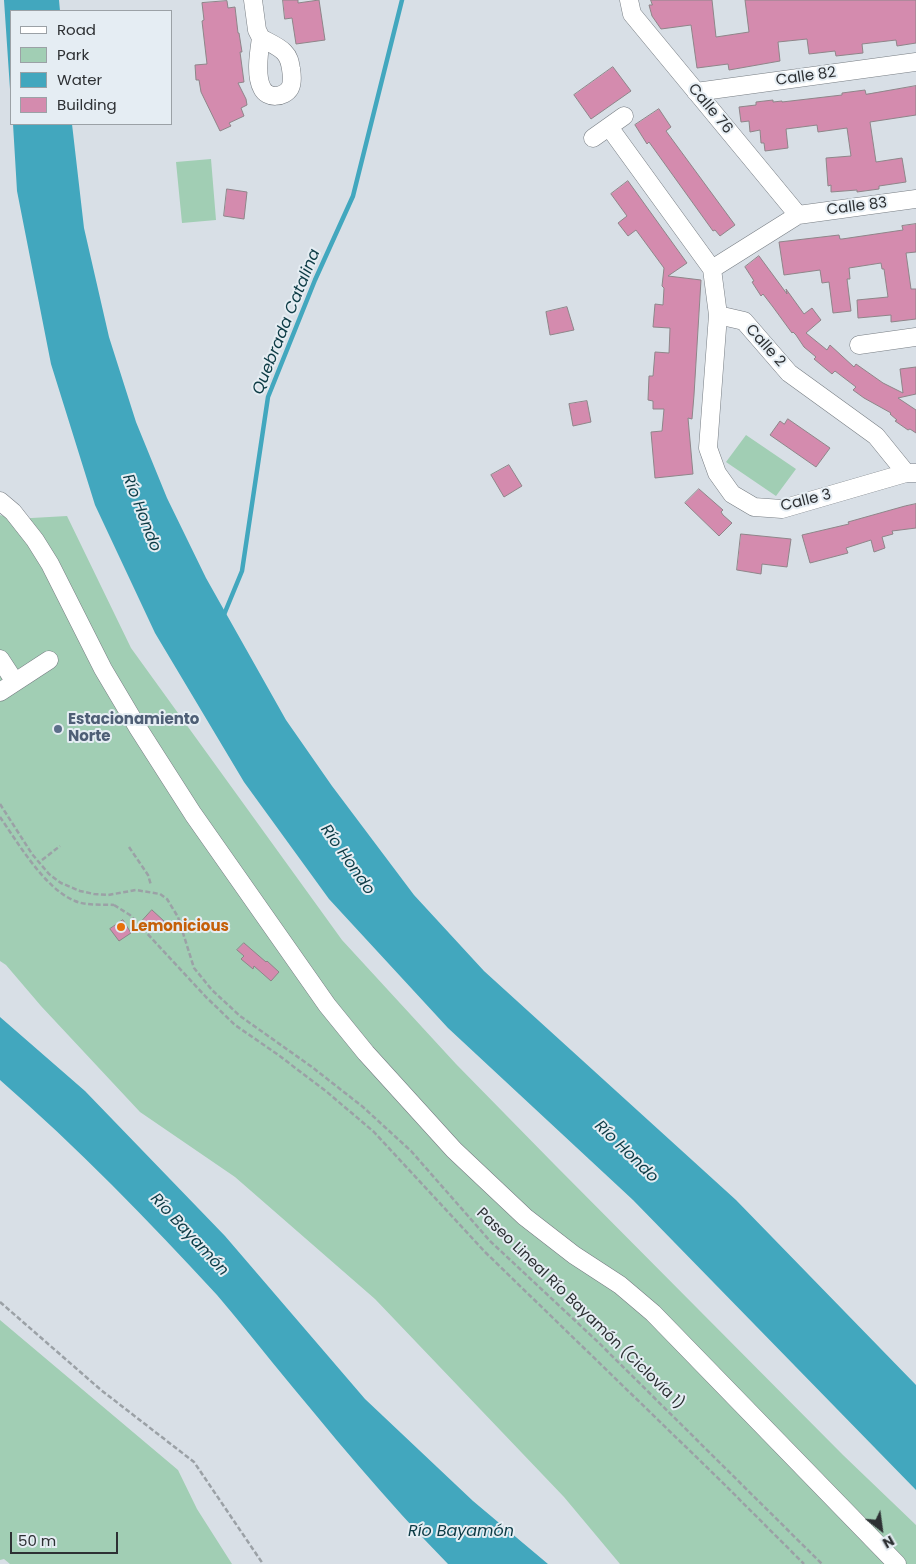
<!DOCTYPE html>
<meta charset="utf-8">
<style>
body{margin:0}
#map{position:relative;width:916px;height:1564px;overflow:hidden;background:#d8dfe6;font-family:Poppins,sans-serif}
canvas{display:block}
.legend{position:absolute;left:10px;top:10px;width:162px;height:115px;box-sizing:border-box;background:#e5edf3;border:1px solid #9ba1a6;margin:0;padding:6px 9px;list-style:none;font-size:15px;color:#2d3033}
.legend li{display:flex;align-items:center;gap:10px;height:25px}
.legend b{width:25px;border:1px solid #9ba1a6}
.north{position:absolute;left:856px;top:1504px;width:50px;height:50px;-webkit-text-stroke:4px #e5edf3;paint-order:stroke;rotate:150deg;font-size:14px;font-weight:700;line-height:20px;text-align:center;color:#2d3033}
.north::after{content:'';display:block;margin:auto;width:18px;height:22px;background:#2d3033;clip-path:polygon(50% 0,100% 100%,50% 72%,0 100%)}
.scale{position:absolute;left:10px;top:1532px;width:108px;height:22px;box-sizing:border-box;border:2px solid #2d3033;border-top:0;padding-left:6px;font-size:15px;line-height:18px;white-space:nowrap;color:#2d3033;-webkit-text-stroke:4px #e5edf3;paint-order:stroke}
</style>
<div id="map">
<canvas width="916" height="1564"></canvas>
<ul class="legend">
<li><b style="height:6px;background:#fff"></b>Road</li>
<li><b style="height:14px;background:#a1ceb4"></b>Park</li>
<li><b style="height:14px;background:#42a7be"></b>Water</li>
<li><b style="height:14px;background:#d48bae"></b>Building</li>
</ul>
<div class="north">N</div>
<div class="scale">50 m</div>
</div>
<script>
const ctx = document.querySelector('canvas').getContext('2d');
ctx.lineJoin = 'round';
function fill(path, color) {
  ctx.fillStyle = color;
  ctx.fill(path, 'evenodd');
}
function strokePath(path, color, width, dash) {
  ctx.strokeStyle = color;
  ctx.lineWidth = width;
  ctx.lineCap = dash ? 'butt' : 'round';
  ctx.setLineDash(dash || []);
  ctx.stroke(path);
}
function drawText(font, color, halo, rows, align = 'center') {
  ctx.font = font + ' Poppins,sans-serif';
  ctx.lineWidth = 4;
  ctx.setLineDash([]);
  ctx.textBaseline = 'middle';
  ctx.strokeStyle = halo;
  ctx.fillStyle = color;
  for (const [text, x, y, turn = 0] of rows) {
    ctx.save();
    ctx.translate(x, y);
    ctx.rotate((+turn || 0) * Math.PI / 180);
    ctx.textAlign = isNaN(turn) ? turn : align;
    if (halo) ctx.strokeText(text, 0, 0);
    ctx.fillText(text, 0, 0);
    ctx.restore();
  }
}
fill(new Path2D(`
 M211,159L216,220L182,223L176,162Z
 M746,435L796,469L776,496L726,462Z
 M0,515L14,519L67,516L131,648L342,940L456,1064L554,1164L843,1455L916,1525V1564H620L564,1497L375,1299L235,1177L140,1112L41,1006L6,965L0,961Z
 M0,1320L178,1470L197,1509L232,1564H10L4,1559L0,1560Z`), '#a1ceb4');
fill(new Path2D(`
 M4,0H59L60,11H11V104Z
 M13,124H72L84,228L109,337L136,422L167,498L206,578L286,720L332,786L414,895L484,971L736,1200L916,1385V1490L633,1200L448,1028L329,899L244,782L155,633L95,505L51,364L17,191Z
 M0,1017L85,1091L225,1236L365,1399L473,1501L548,1564H448C386,1501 329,1431 272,1362C254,1340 236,1317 217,1295C148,1220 77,1147 0,1080Z`), '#42a7be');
strokePath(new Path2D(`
 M223,617L242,571L268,397L315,280L353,196L402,0`), '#42a7be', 4.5);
const building = new Path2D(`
 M283,0H298V3L319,0L325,40L296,44L292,18L285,19Z
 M651,0H712L716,37L749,32L745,0H916V43L897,46L896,40L862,44L863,53L836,56L835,51L809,54L807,39L778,42L780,61L729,70L728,64L697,68L691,25L661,29L652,16L649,5H652Z
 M227,1L228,8L235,7L238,33H239L242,52H240L244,82L238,83L246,99L247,105L241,108L244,116L229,123L231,126L220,131L201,92L199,80H196L195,65L207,64L202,21L204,20L202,3Z
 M613,67L631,91L591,119L574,95Z
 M916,86V115L870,122L876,162L902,158L906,182L879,186V189L857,192V190L831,192V185L828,186L826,158L851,156L847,128L818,132L817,125L786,129L788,148L765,151L764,143H761L760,130L750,132L749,121L741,122L739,107L756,105V102L773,100V102L782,101V102L842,95V93L865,90L866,94Z
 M659,109L671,127L666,131L735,225L720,236L715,230L713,231L649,142L647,144L635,125Z
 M628,181L687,263L668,276L701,280L694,395L692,419L688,418L693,474L655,478L651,432L662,431L664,409H653V401L648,400L649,376H653L655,352L669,353L670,328L653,327L655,304L663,305L664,288L662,286L664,268L636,230L628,236L618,223L627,216L611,194Z
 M227,189L247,192L244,219L224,216Z
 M916,224V252L906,253L911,289H916V319L891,322V315L858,318L857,300L888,297L884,269H882L881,263L849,268L850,279H847L851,311L833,313L829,282L822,283L820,270L784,275L779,242L839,235L840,239H842L903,230L902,226Z
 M759,256L787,294L786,289L804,314L812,308L821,320L806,333L827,350L830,345L854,367L856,364L883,383L903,393L900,369L916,367V394L898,398L916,410V433L910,429L908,430L895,421L897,420L890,414L891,413L864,398L853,390L856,387L835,371L832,374L814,359L816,357L804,347L796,335L793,332L792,333L773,307L763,294L761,296L752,282L754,281L745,267Z
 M567,307L574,330L550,335L546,312Z
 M587,401L591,422L573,426L569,404Z
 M788,419L830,448L816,467L770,435L780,421L784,424Z
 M509,465L522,486L504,497L491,475Z
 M699,489L723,510L721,512L723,515L732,523L719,536L685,503Z
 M916,504V528L892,531L893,534L882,537L885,548L874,552L871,540L846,548L848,553L810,563L802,535L849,524L848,522L905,506Z
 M741,534L791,539L787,567L762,564L761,574L737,570Z
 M152,910L164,921L155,931L143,920Z
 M123,920L131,933L119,941L110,929Z
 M244,943L266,962L267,961L279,972L271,981L254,966L253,969L241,959L244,956L237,950Z`);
fill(building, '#d48bae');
strokePath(building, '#8e8589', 1);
const minor = new Path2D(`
 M253,0L257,30L261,38
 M629,0L632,14L798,215
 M261,38C268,42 278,46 284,52C289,57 290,62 291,69C292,75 293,82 290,88C284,98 267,99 262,88C255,75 259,52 261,38Z
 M696,92L916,62
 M609,127L712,269L718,315L708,448L717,473L732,494L754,507L782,509L906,473H916
 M593,138L624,116
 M712,269L798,215L916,199
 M718,315L744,321L789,373L876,436L906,473
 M859,345L916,337
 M0,501L13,512L35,540L50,564L103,669L138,728L193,814L327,1005L366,1053L454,1150L525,1217L574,1255L620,1285L653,1313L897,1564
 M0,659L15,682
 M0,692L49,660`);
strokePath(minor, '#777d83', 19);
strokePath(new Path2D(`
 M0,804L32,854L49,874L61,883L80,891L94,894L108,895L136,890L160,894L167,899L178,917L194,968L212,990L240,1016L312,1067L363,1107L411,1151L490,1241L598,1342L822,1564
 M0,817C18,843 45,889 75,901C87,906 101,904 114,905
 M129,847L148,875L151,885
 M42,860L60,846
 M114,905L130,915L206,997L235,1025L277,1054L327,1092L374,1132L485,1252L721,1481L804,1564
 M0,1302L101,1390L194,1462L263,1564`), '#9ba1a6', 2.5, [5, 2.5]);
strokePath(minor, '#fff', 18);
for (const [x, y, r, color] of [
 [58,729,5,"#5c6f8a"],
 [121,927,5,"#e8710a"]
]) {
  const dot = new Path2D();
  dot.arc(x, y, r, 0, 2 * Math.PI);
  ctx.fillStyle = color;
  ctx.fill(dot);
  strokePath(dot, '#e5edf3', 2);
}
drawText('15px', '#2d3033', '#e5edf3', [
 ["Calle 82",806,77,-8],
 ["Calle 76",710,109,50],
 ["Calle 83",857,207,-7],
 ["Calle 2",765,346,48],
 ["Calle 3",806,501,-14],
 ["Paseo Lineal Río Bayamón (Ciclovía 1)",580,1309,44]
]);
drawText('bold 15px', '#4e5e75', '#e5edf3', [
 ["Estacionamiento",68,720],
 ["Norte",68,737]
], 'left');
drawText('bold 15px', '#c56008', '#e5edf3', [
 ["Lemonicious",131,927]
], 'left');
drawText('italic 16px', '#0d3b45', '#e5edf3', [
 ["Quebrada Catalina",287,322,-68],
 ["Río Hondo",141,513,69],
 ["Río Hondo",347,860,55],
 ["Río Hondo",626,1152,44],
 ["Río Bayamón",189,1235,47],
 ["Río Bayamón",461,1532]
]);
</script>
